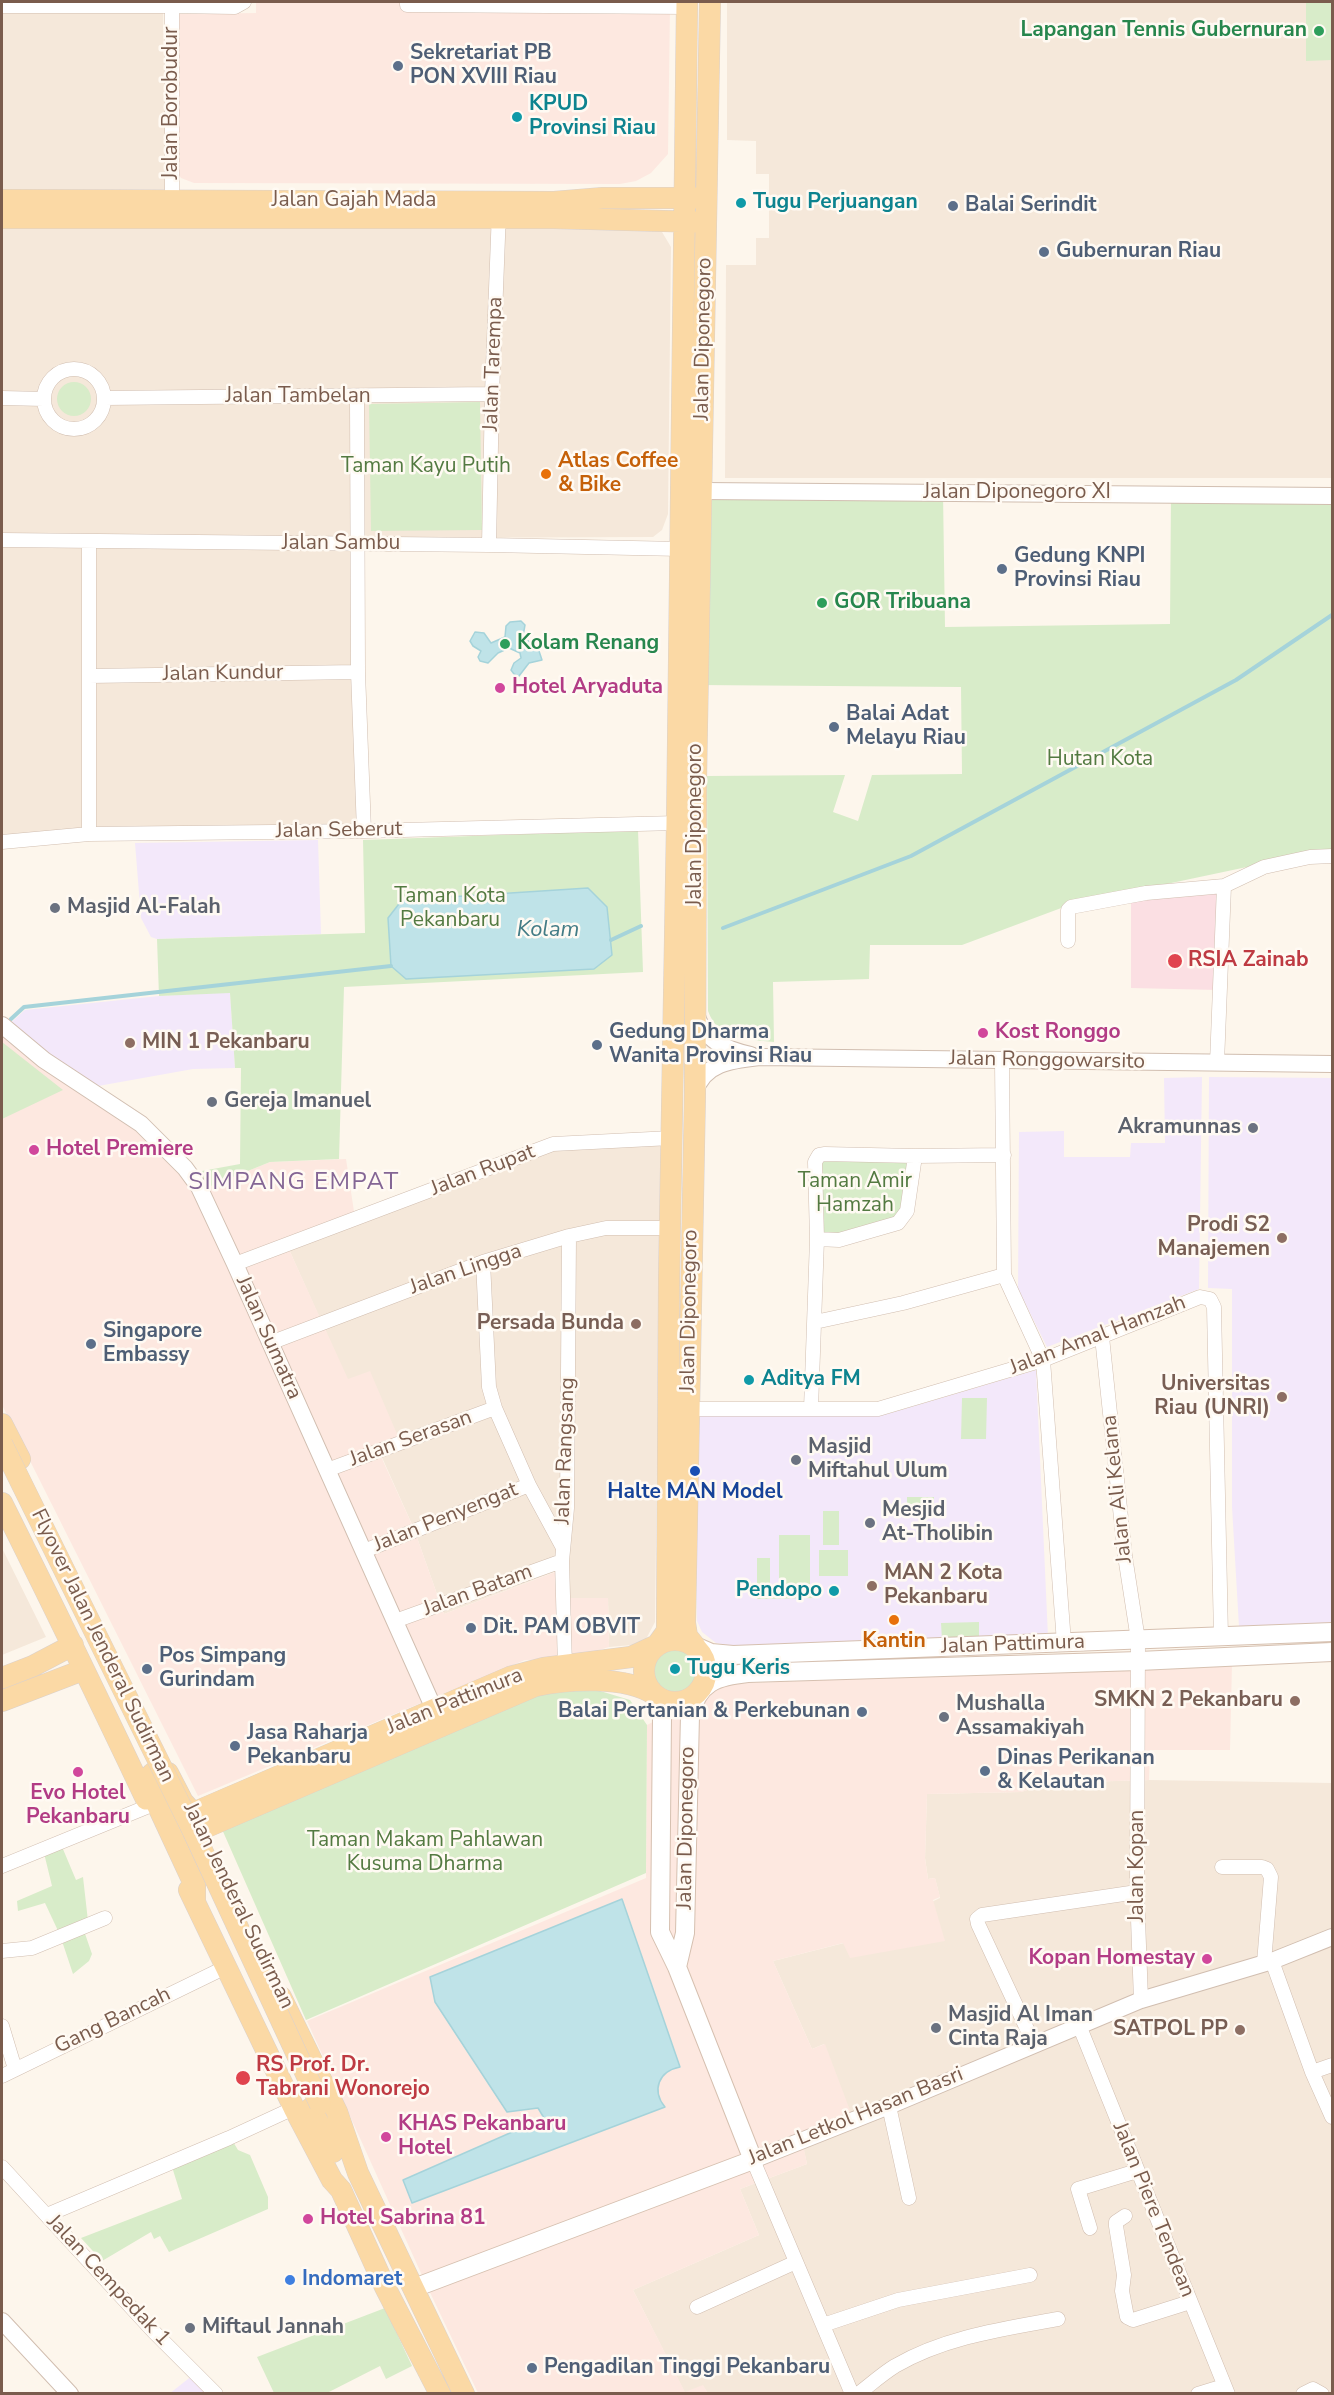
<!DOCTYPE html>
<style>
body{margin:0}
#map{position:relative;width:1334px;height:2395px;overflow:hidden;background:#fdf6ec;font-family:"Nunito Sans",sans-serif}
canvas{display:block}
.frame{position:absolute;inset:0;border:3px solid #7a5c4d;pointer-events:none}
</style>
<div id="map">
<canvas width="1334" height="2395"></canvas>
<div class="frame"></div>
</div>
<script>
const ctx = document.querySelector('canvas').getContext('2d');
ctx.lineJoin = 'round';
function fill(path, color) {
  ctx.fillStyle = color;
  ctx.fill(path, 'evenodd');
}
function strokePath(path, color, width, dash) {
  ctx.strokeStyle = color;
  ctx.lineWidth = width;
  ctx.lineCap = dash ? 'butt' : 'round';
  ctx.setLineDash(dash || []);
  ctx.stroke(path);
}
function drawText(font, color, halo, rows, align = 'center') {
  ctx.font = font + ' "Nunito Sans",sans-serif';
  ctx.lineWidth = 5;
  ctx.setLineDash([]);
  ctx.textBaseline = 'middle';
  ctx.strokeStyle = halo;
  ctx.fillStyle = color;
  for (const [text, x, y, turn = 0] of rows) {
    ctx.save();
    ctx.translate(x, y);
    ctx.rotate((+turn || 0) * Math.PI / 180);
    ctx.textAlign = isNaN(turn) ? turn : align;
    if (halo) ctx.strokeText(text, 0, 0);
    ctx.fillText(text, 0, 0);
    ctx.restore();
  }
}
fill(new Path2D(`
 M2,2L163,3L166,191H2Z
 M727,2H1332V478H725L726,265H756V238H769V174H756V141L727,140Z
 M2,226L650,228L662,232L671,247L668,514L662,530L653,537L363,538L364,830L2,842Z
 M661,1139L655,1622L646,1639L632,1645L609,1647L608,1598H558L557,1571L444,1614L414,1529L287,1245L554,1145Z
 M2,1548L46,1637L2,1655Z
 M1149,1780L1332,1783V2393L708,2394L703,2386L685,2393L633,2290L759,2235L740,2189L807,2164L800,2134L824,2044L812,2049L773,1961L844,1943L940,1898L935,1878L928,1879L925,1858L927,1794L1021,1792L1049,1783Z`), '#f5e8da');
fill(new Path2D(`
 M256,2H405L670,7L668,154L651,173L636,181L620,184L194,183L181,178L175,168L177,14L256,13Z
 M2,1026L113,1107L184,1168L428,1700L198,1796L2,1405Z
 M346,1159L355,1218L236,1263L201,1190L270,1162Z
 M287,1245L348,1379L370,1371L400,1441L378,1450L414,1529L444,1614L558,1571V1598H608L609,1647L570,1659L525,1660L430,1699L237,1264Z
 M1232,1664L1230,1750H1150L1149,1780L1049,1783L1021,1792L927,1794L925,1858L928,1879L935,1878L940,1897L933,1900L945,1941L850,1958L843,1943L773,1961L812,2049L825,2044L851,2113L801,2134L807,2164L740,2189L759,2235L633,2290L685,2392L703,2385L708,2393H478L425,2282L307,2021L646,1878L647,1725L725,1684Z`), '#fde8e0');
fill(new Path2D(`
 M318,840L321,934L157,939L151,937L141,918L135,843Z
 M230,992L235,1068L193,1069L87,1088L6,1027L25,1010L159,996Z
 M1202,1077L1199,1289L1047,1347L1018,1289L1019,1132L1064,1131V1157H1130L1131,1143H1165L1164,1078Z
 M1209,1077L1332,1078V1624L1239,1627L1232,1507V1289L1208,1288Z
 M1036,1370L1048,1637L745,1648L716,1643L702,1632L697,1621L696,1542L699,1417L701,1415L887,1414Z
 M193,2375L207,2394H169Z`), '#f3e8fa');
fill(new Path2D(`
 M1220,891L1218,990L1131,988V899Z`), '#fbdfe3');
fill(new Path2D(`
 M1306,2H1332V60L1306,61Z
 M57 399a17 17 0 1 1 34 0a17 17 0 1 1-34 0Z
 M480,402L482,530L371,531L369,404Z
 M702,491L943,493L945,627L1170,624L1171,494L1332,493V849L1072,904L962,945H870L869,979L773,982L774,1042C745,1039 719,1041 708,1011L707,776L845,775L833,812L858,821L872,775L962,774L961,687L698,685Z
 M638,830L643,972L344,987L339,1159L270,1162L201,1190L191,1173L240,1164L241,1068H235L230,993L159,996L157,939L365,933L363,840Z
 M2,1042L63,1090L2,1119Z
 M819,1155L915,1156L898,1223L817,1239Z
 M962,1398H987L986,1439H961Z
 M907,1497H934V1511H914L913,1504H907Z
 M823,1511H839V1545H823Z
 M779,1535H810V1584H779Z
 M819,1550H848V1576H819Z
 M757,1558H770V1585H817V1598L757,1599Z
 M979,1622V1638L942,1640L941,1623Z
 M654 1671a21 21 0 1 1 42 0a21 21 0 1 1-42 0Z
 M587,1687L630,1700L647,1725L646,1873L306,2020L221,1827L523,1696Z
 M60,1842L76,1880L83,1877L88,1921L82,1925L92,1954L89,1961L73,1974L60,1935L45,1903L18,1911L17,1901L52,1886L43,1849Z
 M232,2140L238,2150L250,2155L268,2197V2209L169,2252L160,2236L154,2239L151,2232L102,2261L81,2238L182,2199L173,2170L175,2166Z
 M385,2308L412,2366L386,2379L380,2366L327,2393H274L257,2357Z`), '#d8ecc9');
const water = new Path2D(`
 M521,621L525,625L523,636L539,651L542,660L529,663L519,676L514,674L511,670L514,663L521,658L520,653L509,648L498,653L488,663L480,661L478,657L481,651L473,646L470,641L475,632L484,633L491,643L505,637L506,626L510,622Z
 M588,888L607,907L612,955L594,969L406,979L391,966L388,918L402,900Z
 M622,1899L680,2067C659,2071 651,2090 665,2107L412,2203L403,2180L544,2118L538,2108L507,2112L435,2002L430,1977Z`);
fill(water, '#bfe3e8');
strokePath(water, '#a5d3da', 1.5);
strokePath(new Path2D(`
 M723,928L911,856L1236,680L1332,615
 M611,940L641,926
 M11,1019L24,1007L391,966`), '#a5d3da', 4);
const minor = new Path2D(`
 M407,2V5L687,7
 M2,6H172
 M172,200V6L235,7L244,2
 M44 399a30 30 0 1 1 60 0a30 30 0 1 1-60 0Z
 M357,397L358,672L364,831
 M2,398L44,399
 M104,398L492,394
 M2,540L489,545L681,549
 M89,542V834
 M489,545L492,394L499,211
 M89,676L358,672
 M2,842L89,834L364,831L677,823
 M1068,941V910L1071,907L1146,893L1224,886L1264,867L1310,857L1332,856
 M1002,1061L1004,1275L1043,1360L1064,1643
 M1217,1063L1224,886
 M817,1239L839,1240L898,1223L907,1211L915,1156
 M483,1262L489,1387L495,1408L529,1485L562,1546
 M235,1264L553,1144L671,1138
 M815,1322L903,1303L1004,1275
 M1102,1337L1125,1556L1138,1640L1137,1892L1141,2000
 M270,1343L483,1262L569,1236L606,1228H670
 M688,1409H878L1043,1360L1200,1297L1210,1299L1214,1307L1221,1637
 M811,1409L817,1239L815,1162L819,1155L825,1154L915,1156L1004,1155
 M327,1470L495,1408
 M364,1551L529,1485
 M395,1621L562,1561
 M565,1666L562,1561L567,1508L569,1236
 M2,1866L149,1806
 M1222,1867H1262L1267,1869L1271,1877L1264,1963
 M2,1951L32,1948L105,1918
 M1272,1961L1312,2072L1332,2117
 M1079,2025L1228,2394
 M2,2026L15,2069
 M1034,2044L978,1924L977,1919L982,1915L1137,1892
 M1312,2072L1332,2065
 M2,2076L226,1967
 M889,2106L909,2198
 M753,2160L852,2394
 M2,2167L153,2331L216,2394
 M47,2215L229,2138L294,2108
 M1125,2216L1116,2222V2226L1124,2275L1122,2291L1127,2317L1133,2320L1190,2302
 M1090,2228L1078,2189L1137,2171
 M697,2307L796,2262
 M823,2325L898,2300L1030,2275
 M858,2394C870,2385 882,2374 895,2366C945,2337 1003,2329 1058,2319
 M1198,2394L1224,2386
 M1303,2394L1313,2389L1322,2394`);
const tertiary = new Path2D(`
 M702,491L1332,496
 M696,1014C704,1040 726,1050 751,1055
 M2,1025L44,1060L141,1124L185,1168L199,1187L235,1264L439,1720
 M695,1092C704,1062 734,1060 761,1057L1332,1064
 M753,2160L889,2106L1141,2000L1272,1961L1332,1937
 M2,2321L70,2394`);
const secondary = new Path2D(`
 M695,1646L711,1653L733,1655L1332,1632
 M677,1967L685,1933L690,1715C698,1682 717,1676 748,1673L1139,1661L1332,1652
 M414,2288L753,2160L677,1967L660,1932L662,1716L655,1695`);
const primary = new Path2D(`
 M2,200L554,202L603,198H700
 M2,218H554L700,222
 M2,1424L20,1459
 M2,1503C51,1601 99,1700 146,1799
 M644 1671a31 31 0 1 1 62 0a31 31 0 1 1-62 0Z
 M695,1646L687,1636L685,1623L695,1093L696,781L710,2
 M2,1678L33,1666L73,1645
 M2,1701L83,1670
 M202,1829L535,1686C568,1679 626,1675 655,1695
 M189,1890L294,2108L332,2180L341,2190L385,2287L440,2394
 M195,1902V1886L149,1787C146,1774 157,1767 168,1773L183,1802L193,1813L510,1677L544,1668L631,1657L657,1645L667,1631L669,1280L677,823L687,2
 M281,1997L337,2112L358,2173L464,2394
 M311,2108L333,2152`);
strokePath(minor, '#d1beb0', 15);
strokePath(tertiary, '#d1beb0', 18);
strokePath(secondary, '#d6c0b0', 20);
strokePath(primary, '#dad1cd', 22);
strokePath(minor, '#fff', 14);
strokePath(tertiary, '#fff', 16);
strokePath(secondary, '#fff', 18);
strokePath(primary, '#fbd9a5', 21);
const primaryBridge = new Path2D(`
 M2,1444L193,1831L320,2104`);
strokePath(primaryBridge, '#dad1cd', 22, []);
strokePath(primaryBridge, '#fbd9a5', 21);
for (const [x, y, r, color] of [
 [1319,31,6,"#2e9e5b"],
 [398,66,6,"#5c6f8a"],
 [517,117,6,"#0f9aa8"],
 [741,203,6,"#0f9aa8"],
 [953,206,6,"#5c6f8a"],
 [1044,252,6,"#5c6f8a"],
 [546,474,6,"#e8710a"],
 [1002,569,6,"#5c6f8a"],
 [822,603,6,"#2e9e5b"],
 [505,644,6,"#2e9e5b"],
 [500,688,6,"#d1479c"],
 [834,727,6,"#5c6f8a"],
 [55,908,6,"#6b7280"],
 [1175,961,8,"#e0444e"],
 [983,1033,6,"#d1479c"],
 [130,1043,6,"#8d6e63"],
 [597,1045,6,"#5c6f8a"],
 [212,1102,6,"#6b7280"],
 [1253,1128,6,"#6b7280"],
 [34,1150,6,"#d1479c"],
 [1282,1238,6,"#8d6e63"],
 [636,1324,6,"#8d6e63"],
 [91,1344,6,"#5c6f8a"],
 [749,1380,6,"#0f9aa8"],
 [1282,1397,6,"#8d6e63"],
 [796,1460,6,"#6b7280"],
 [695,1471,6,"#1a4fb4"],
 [870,1523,6,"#6b7280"],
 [872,1586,6,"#8d6e63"],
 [834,1591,6,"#0f9aa8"],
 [894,1620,6,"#e8710a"],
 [471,1628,6,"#5c6f8a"],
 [147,1669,6,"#5c6f8a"],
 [675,1669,6,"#0f9aa8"],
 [1295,1701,6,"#8d6e63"],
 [862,1712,6,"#5c6f8a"],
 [944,1717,6,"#6b7280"],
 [235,1746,6,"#5c6f8a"],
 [985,1771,6,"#5c6f8a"],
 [78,1772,6,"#d1479c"],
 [1207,1959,6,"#d1479c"],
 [936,2028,6,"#6b7280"],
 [1240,2030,6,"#8d6e63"],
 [243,2078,8,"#e0444e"],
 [386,2137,6,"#d1479c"],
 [308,2219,6,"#d1479c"],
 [290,2280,6,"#3f7fe0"],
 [190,2328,6,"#6b7280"],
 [532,2368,6,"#5c6f8a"]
]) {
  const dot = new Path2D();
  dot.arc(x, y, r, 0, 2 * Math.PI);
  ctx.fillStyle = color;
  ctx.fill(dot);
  strokePath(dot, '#fffaf3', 2);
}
drawText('bold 21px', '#27864d', '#fffaf3', [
 ["Lapangan Tennis Gubernuran",1307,31,"right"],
 ["GOR Tribuana",834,603],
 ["Kolam Renang",517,644]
], 'left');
drawText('bold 21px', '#4e5e75', '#fffaf3', [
 ["Sekretariat PB",410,54],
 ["PON XVIII Riau",410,78],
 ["Balai Serindit",965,206],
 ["Gubernuran Riau",1056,252],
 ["Gedung KNPI",1014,557],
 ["Provinsi Riau",1014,581],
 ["Balai Adat",846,715],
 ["Melayu Riau",846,739],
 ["Gedung Dharma",609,1033],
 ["Wanita Provinsi Riau",609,1057],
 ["Singapore",103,1332],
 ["Embassy",103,1356],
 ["Dit. PAM OBVIT",483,1628],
 ["Pos Simpang",159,1657],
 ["Gurindam",159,1681],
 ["Balai Pertanian & Perkebunan",850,1712,"right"],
 ["Jasa Raharja",247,1734],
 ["Pekanbaru",247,1758],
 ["Dinas Perikanan",997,1759],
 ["& Kelautan",997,1783],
 ["Pengadilan Tinggi Pekanbaru",544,2368]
], 'left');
drawText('21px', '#7a5c4d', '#fffaf3', [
 ["Jalan Borobudur",172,103,-90],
 ["Jalan Gajah Mada",354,201],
 ["Jalan Diponegoro",704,339,-89],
 ["Jalan Tarempa",494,364,-88],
 ["Jalan Tambelan",298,397],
 ["Jalan Diponegoro XI",1017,493],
 ["Jalan Sambu",341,544],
 ["Jalan Kundur",223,674,-1],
 ["Jalan Diponegoro",696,825,-90],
 ["Jalan Seberut",339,831,-1],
 ["Jalan Ronggowarsito",1047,1061,1],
 ["Jalan Rupat",483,1171,-21],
 ["Jalan Lingga",466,1270,-19],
 ["Jalan Diponegoro",690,1311,-89],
 ["Jalan Amal Hamzah",1098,1336,-21],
 ["Jalan Sumatra",268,1338,66],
 ["Jalan Serasan",411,1439,-20],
 ["Jalan Rangsang",566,1451,-88],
 ["Jalan Ali Kelana",1118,1489,-96],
 ["Jalan Penyengat",446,1518,-22],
 ["Jalan Batam",478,1591,-20],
 ["Jalan Pattimura",1013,1645,-2],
 ["Flyover Jalan Jenderal Sudirman",102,1646,64],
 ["Jalan Pattimura",455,1702,-22],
 ["Jalan Diponegoro",687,1828,-89],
 ["Jalan Kopan",1138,1866,-90],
 ["Jalan Jenderal Sudirman",238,1906,64],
 ["Gang Bancah",113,2021,-26],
 ["Jalan Letkol Hasan Basri",856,2117,-22],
 ["Jalan Piere Tendean",1153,2210,68],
 ["Jalan Cempedak 1",108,2281,47]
]);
drawText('bold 21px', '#0d838f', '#fffaf3', [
 ["KPUD",529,105],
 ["Provinsi Riau",529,129],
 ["Tugu Perjuangan",753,203],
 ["Aditya FM",761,1380],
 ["Pendopo",822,1591,"right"],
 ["Tugu Keris",687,1669]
], 'left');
drawText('bold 21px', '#c56008', '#fffaf3', [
 ["Atlas Coffee",558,462],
 ["& Bike",558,486],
 ["Kantin",894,1642,"center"]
], 'left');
drawText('21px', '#537a41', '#fffaf3', [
 ["Taman Kayu Putih",426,467],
 ["Hutan Kota",1100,760],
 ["Taman Kota",450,897],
 ["Pekanbaru",450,921],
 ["Taman Amir",855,1182],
 ["Hamzah",855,1206],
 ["Taman Makam Pahlawan",425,1841],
 ["Kusuma Dharma",425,1865]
]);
drawText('bold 21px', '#b23c85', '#fffaf3', [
 ["Hotel Aryaduta",512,688],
 ["Kost Ronggo",995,1033],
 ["Hotel Premiere",46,1150],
 ["Evo Hotel",78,1794,"center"],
 ["Pekanbaru",78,1818,"center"],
 ["Kopan Homestay",1195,1959,"right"],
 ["KHAS Pekanbaru",398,2125],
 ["Hotel",398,2149],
 ["Hotel Sabrina 81",320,2219]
], 'left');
drawText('bold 21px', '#5b616d', '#fffaf3', [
 ["Masjid Al-Falah",67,908],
 ["Gereja Imanuel",224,1102],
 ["Akramunnas",1241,1128,"right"],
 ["Masjid",808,1448],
 ["Miftahul Ulum",808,1472],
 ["Mesjid",882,1511],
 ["At-Tholibin",882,1535],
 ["Mushalla",956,1705],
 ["Assamakiyah",956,1729],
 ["Masjid Al Iman",948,2016],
 ["Cinta Raja",948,2040],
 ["Miftaul Jannah",202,2328]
], 'left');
drawText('bold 21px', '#be3a42', '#fffaf3', [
 ["RSIA Zainab",1188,961],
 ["RS Prof. Dr.",256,2066],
 ["Tabrani Wonorejo",256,2090]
], 'left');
drawText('bold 21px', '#785e54', '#fffaf3', [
 ["MIN 1 Pekanbaru",142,1043,"left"],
 ["Prodi S2",1270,1226],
 ["Manajemen",1270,1250],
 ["Persada Bunda",624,1324],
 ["Universitas",1270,1385],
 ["Riau (UNRI)",1270,1409],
 ["MAN 2 Kota",884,1574,"left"],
 ["Pekanbaru",884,1598,"left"],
 ["SMKN 2 Pekanbaru",1283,1701],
 ["SATPOL PP",1228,2030]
], 'right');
drawText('bold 21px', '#164399', '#fffaf3', [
 ["Halte MAN Model",695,1493]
]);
drawText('bold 21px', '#366cbe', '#fffaf3', [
 ["Indomaret",302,2280]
], 'left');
drawText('italic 22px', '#437c86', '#fffaf3', [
 ["Kolam",548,931]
]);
ctx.letterSpacing = '1.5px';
drawText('24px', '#846695', '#fffaf3', [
 ["SIMPANG EMPAT",294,1183]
]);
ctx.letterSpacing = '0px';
</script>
